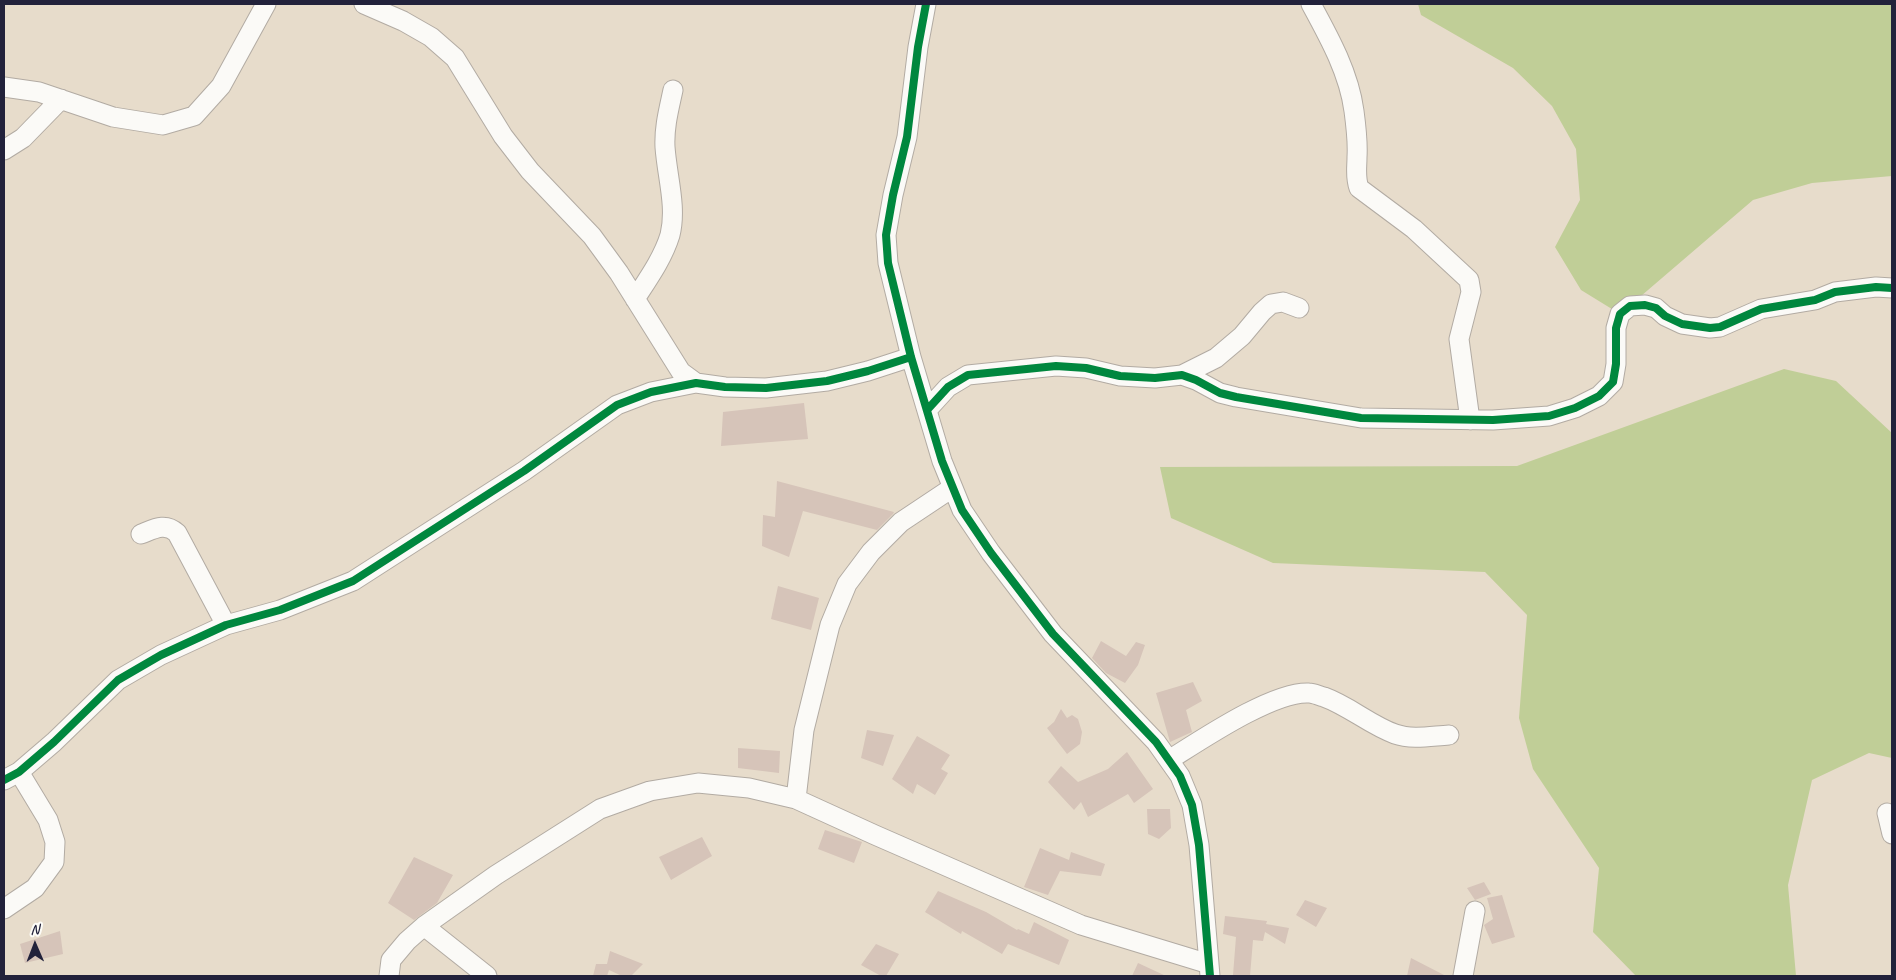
<!DOCTYPE html>
<style>
body{margin:0}
#map{position:relative;width:1896px;height:980px;overflow:hidden;background:#e7dccb;font-family:Caveat,sans-serif}
canvas{display:block}
.frame{position:absolute;inset:0;border:5px solid #22223b;pointer-events:none}
.north{position:absolute;left:10px;top:920px;width:50px;height:50px;-webkit-text-stroke:4px #fdfcf7;paint-order:stroke;rotate:359deg;font-size:14px;font-weight:700;line-height:20px;text-align:center;color:#22223b}
.north::after{content:'';display:block;margin:auto;width:18px;height:22px;background:#22223b;clip-path:polygon(50% 0,100% 100%,50% 72%,0 100%)}
</style>
<div id="map">
<canvas width="1896" height="980"></canvas>
<div class="frame"></div>
<div class="north">N</div>
</div>
<script>
const ctx = document.querySelector('canvas').getContext('2d');
ctx.lineJoin = 'round';
function fill(path, color) {
  ctx.fillStyle = color;
  ctx.fill(path, 'evenodd');
}
function strokePath(path, color, width, dash) {
  ctx.strokeStyle = color;
  ctx.lineWidth = width;
  ctx.lineCap = dash ? 'butt' : 'round';
  ctx.setLineDash(dash || []);
  ctx.stroke(path);
}
fill(new Path2D(`
 M1418,4H1892V176L1812,183L1753,200L1620,314L1581,290L1555,247L1580,200L1576,149L1552,106L1513,68L1421,15Z
 M1784,369L1836,381L1892,433V758L1869,753L1812,780L1788,885L1796,976H1636L1593,932L1599,868L1533,769L1519,718L1527,615L1485,572L1273,563L1171,518L1160,467L1517,466Z`), '#c0ce97');
fill(new Path2D(`
 M804,403L808,439L721,446L723,412Z
 M777,481L894,512L893,514L877,530L803,511L789,557L762,546L763,515L775,517Z
 M778,586L819,598L811,630L771,619Z
 M1101,641L1126,656L1136,642L1145,645L1138,665L1125,683L1106,673L1092,658Z
 M1193,682L1202,701L1186,710L1192,732L1170,742L1156,693Z
 M1061,709L1067,718L1072,715L1078,719L1082,732L1080,744L1067,754L1047,728L1054,722Z
 M867,730L894,735L883,766L861,758Z
 M917,736L950,755L941,769L948,773L935,795L917,784L913,794L892,779Z
 M738,748L780,751L779,773L738,768Z
 M1127,752L1153,789L1134,803L1128,794L1088,817L1081,802L1074,810L1048,782L1061,766L1078,782L1108,769Z
 M1147,809H1170L1171,828L1159,839L1148,834Z
 M825,830L862,842L854,863L818,849Z
 M702,837L712,856L671,880L659,857Z
 M1040,848L1069,860L1071,852L1105,864L1101,876L1060,871L1048,895L1024,887Z
 M414,857L453,875L437,903L414,920L388,903Z
 M1484,882L1491,894L1475,900L1467,888Z
 M938,891L986,912L1017,930L1018,929L1029,934L1034,922L1069,940L1059,965L1008,944L1002,954L962,931L961,934L925,912Z
 M1502,895L1515,937L1492,944L1484,925L1493,919L1487,898Z
 M1305,900L1327,908L1316,927L1296,915Z
 M1225,916L1267,921L1266,924L1289,928L1285,944L1265,932L1263,941L1253,940L1250,976L1233,975L1236,937L1223,934Z
 M60,931L63,954L25,963L20,944Z
 M876,944L899,954L886,976H881L861,965Z
 M610,951L643,964L631,976H622L609,970L607,976H593L596,964H607Z
 M1411,958L1446,976H1407Z
 M1138,963L1166,976H1132Z`), '#d6c4b9');
const minor = new Path2D(`
 M364,4L403,21L431,37L455,58L503,136L530,171L592,236L619,273L681,372L696,383
 M926,4L918,47L907,137L893,195L886,235L888,263L911,357L942,461L962,510L991,553L1053,634L1156,742L1180,776L1192,805L1199,845L1210,976
 M1311,4C1329,37 1349,73 1354,111C1356,126 1358,142 1357,157C1357,168 1355,177 1359,188L1414,229L1469,280L1471,292L1459,339L1470,420
 M4,87L39,92L113,117L163,125L194,116L221,86L266,4
 M4,150L23,138L61,99
 M635,299C648,279 663,258 670,235C677,207 667,176 665,147C664,127 669,109 673,90
 M1182,375L1216,358L1242,336L1262,312L1271,304L1283,302L1299,308
 M927,410L948,387L968,375L1056,366L1086,368L1120,376L1155,378L1182,375L1196,380L1220,393L1236,397L1361,418L1493,420L1549,416L1575,408L1599,396L1613,382L1616,364V328L1620,314L1630,306L1645,305L1656,308L1665,316L1682,324L1710,328L1720,327L1761,309L1815,300L1835,292L1876,287L1892,288
 M141,534C154,529 165,522 177,533L226,625
 M1169,760C1201,740 1273,691 1309,693C1314,693 1319,696 1324,697C1349,706 1370,725 1395,734C1412,740 1431,736 1449,735
 M4,780L19,772L54,742L118,680L161,655L226,625L280,610L353,581L524,471L617,405L651,392L696,383L725,387L766,388L827,381L868,371L911,357
 M796,799L804,730L830,625L847,584L871,552L901,522L952,488
 M1887,813L1892,834
 M4,909L35,888L54,862L55,842L48,820L19,772
 M424,926L487,976
 M389,976L391,960L407,941L424,926L496,875L600,809L650,791L698,783L749,788L796,799L875,835L1081,925L1209,964
 M1463,976L1475,911`);
strokePath(minor, '#b2aba3', 21);
strokePath(minor, '#fbfaf7', 19);
strokePath(new Path2D(`
 M926,4L918,47L907,137L893,195L886,235L888,263L911,357L942,461L962,510L991,553L1053,634L1156,742L1180,776L1192,805L1199,845L1210,976
 M927,410L948,387L968,375L1056,366L1086,368L1120,376L1155,378L1182,375L1196,380L1220,393L1236,397L1361,418L1493,420L1549,416L1575,408L1599,396L1613,382L1616,364V328L1620,314L1630,306L1645,305L1656,308L1665,316L1682,324L1710,328L1720,327L1761,309L1815,300L1835,292L1876,287L1892,288
 M4,780L19,772L54,742L118,680L161,655L226,625L280,610L353,581L524,471L617,405L651,392L696,383L725,387L766,388L827,381L868,371L911,357`), '#00873e', 8);
</script>
